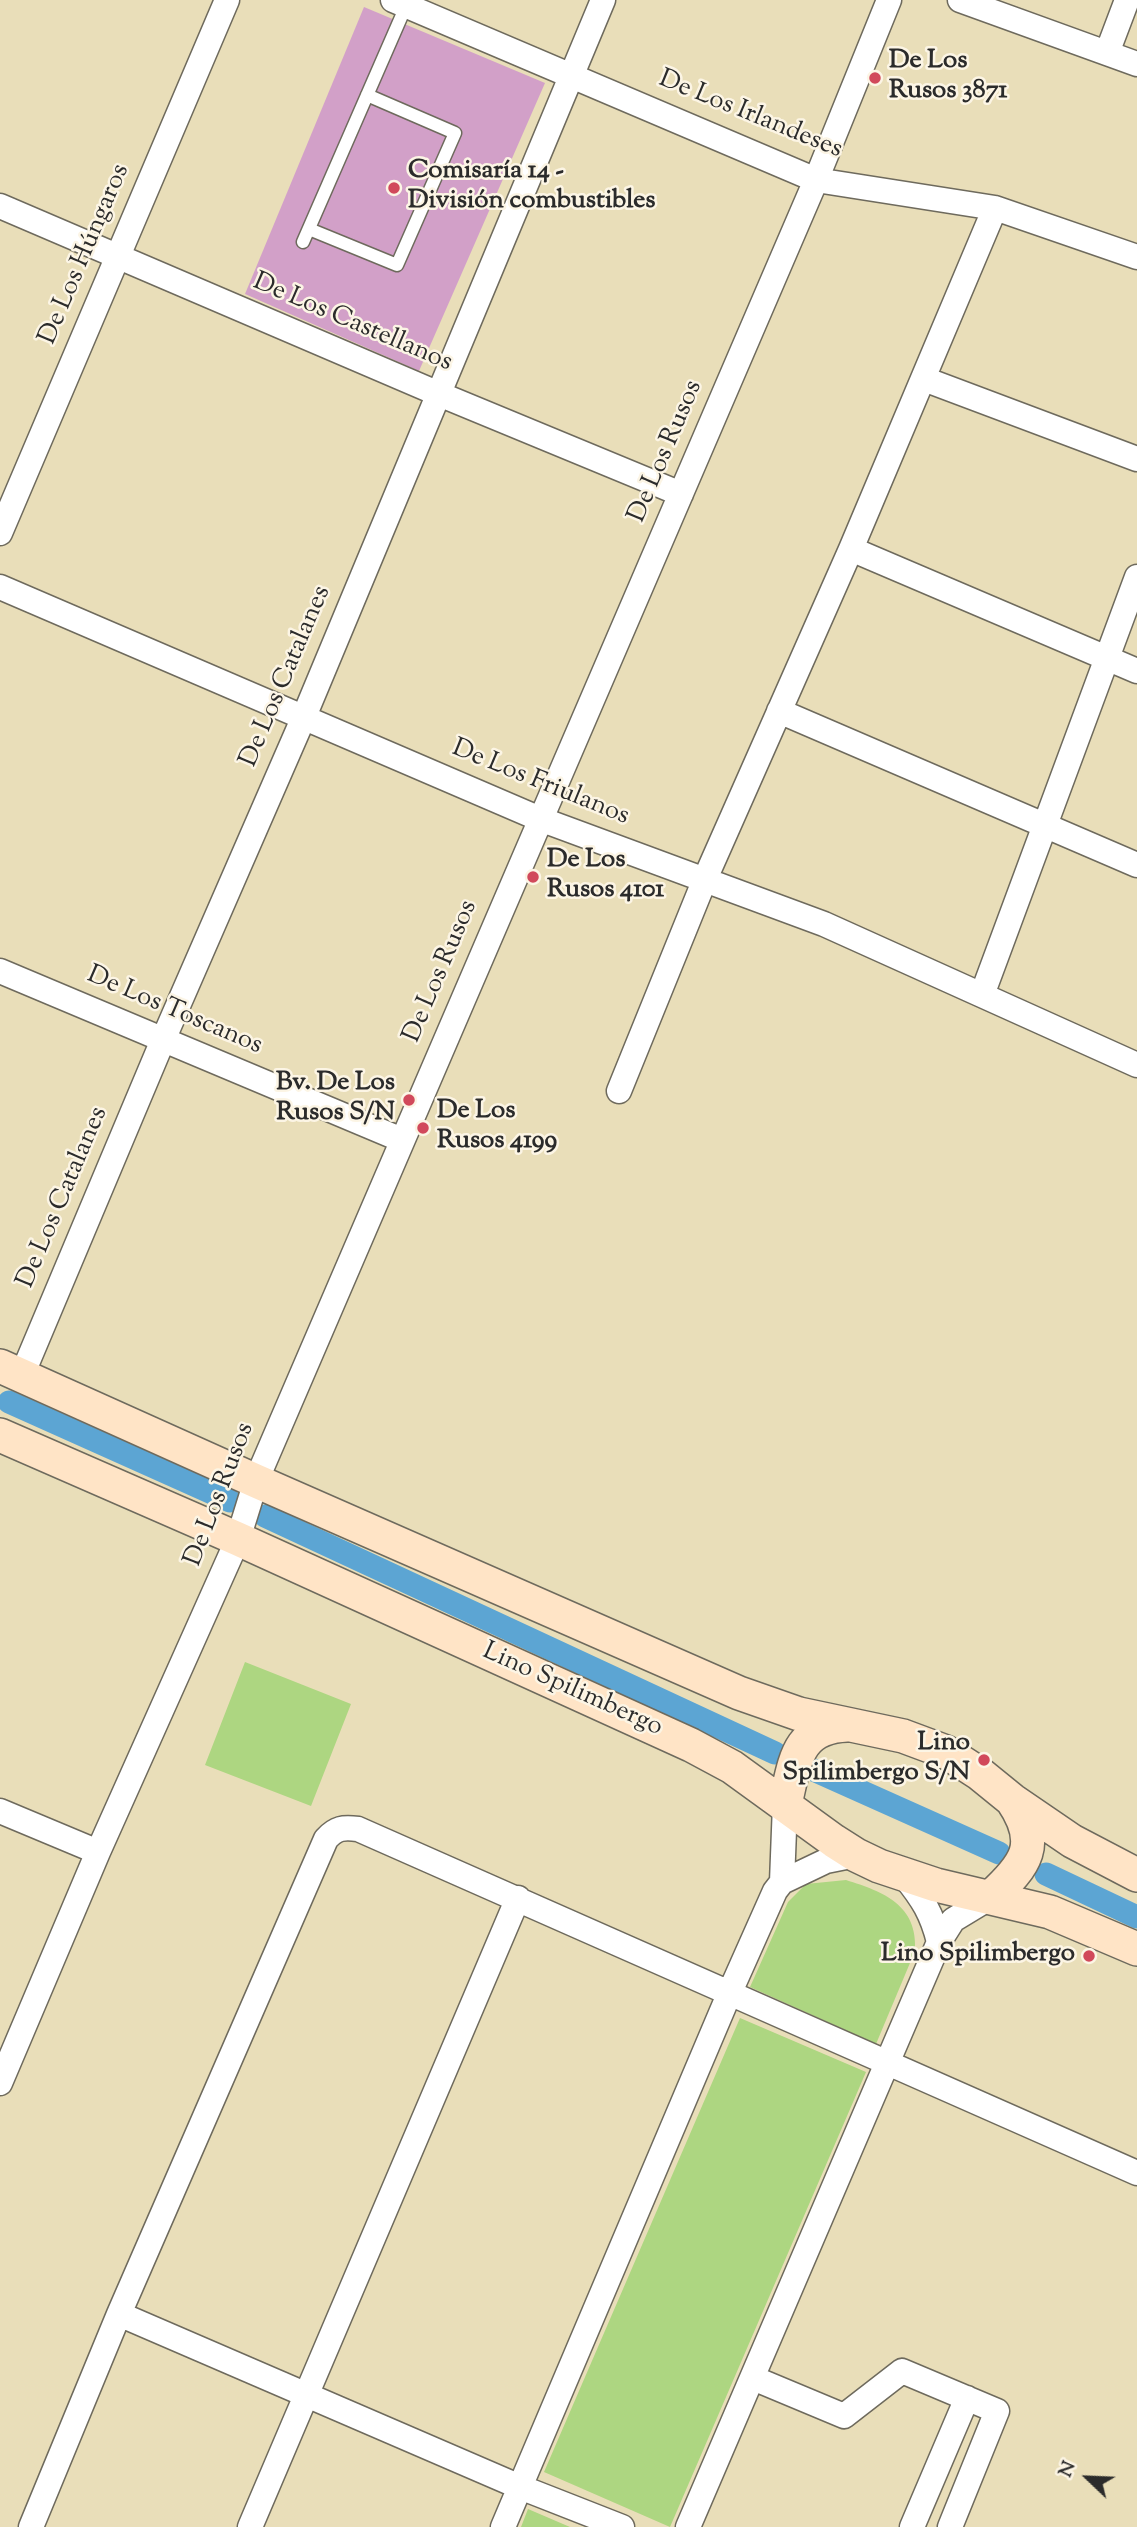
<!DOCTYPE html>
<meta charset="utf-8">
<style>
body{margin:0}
#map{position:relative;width:1137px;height:2527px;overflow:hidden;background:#e9deb9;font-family:"Sorts Mill Goudy",serif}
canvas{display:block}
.north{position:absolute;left:1053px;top:2443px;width:70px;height:70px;-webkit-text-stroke:5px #fcf5e5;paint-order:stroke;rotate:293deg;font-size:19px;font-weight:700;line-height:28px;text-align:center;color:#2b2b2b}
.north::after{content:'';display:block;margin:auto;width:24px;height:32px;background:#2b2b2b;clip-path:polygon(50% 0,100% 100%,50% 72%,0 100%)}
</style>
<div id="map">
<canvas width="1137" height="2527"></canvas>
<div class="north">N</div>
</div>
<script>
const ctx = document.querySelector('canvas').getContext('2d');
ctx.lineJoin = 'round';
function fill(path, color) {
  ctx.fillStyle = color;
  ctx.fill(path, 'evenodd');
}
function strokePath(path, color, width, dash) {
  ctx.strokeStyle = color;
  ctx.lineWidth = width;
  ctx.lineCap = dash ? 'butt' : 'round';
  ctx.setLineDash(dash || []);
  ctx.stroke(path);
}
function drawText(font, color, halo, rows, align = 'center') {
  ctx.font = font + ' "Sorts Mill Goudy",serif';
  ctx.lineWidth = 5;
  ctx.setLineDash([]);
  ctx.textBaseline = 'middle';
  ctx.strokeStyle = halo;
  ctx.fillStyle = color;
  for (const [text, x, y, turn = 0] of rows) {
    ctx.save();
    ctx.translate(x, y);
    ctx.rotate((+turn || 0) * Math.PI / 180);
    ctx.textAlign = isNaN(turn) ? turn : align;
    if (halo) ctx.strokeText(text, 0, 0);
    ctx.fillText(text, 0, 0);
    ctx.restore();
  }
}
fill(new Path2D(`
 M245,1662L351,1704L311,1806L205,1765Z
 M846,1880C884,1892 918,1905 915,1951L876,2044L750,1987L788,1902L806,1884Z
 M740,2018L866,2072L670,2527L544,2472Z
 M528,2509L570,2527H521Z`), '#add681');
strokePath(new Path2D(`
 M9,1402L230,1501
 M265,1516L775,1753
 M809,1768L999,1853
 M1046,1874L1137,1917`), '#5ca5d3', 23);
fill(new Path2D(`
 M364,7L545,83L419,371L245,294Z`), '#d2a0c8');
const service = new Path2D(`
 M309,229L397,265L455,133L367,95
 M303,242L406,6`);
const minor = new Path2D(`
 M393,0L816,180L995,208L1137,257
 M960,0L1137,64
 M1107,53L1127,0
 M0,206L439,394L681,494
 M924,379L1137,459
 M0,533L227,0
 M851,549L1137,671
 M0,587L540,819L824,924L1137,1065
 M779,711L1137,865
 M0,971L402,1140
 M982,995L1137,577
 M619,1091L705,879L851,549L995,208
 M22,1375L163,1040L303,719L603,0
 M785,1804L782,1882L826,1861L856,1855
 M0,1811L98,1852
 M904,1876C923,1899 932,1914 939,1942L953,1920L991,1897
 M0,2083L98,1852L238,1539L256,1481L816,180L889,0
 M119,2314L520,2487L622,2527
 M753,2378L844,2416L902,2371L997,2411L950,2527
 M31,2527L119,2314L326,1839C336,1828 343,1827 358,1829L1137,2173
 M250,2527L518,1898
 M503,2527L730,1992L775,1891L782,1882
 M688,2527L939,1942
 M912,2527L967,2398`);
const secondary = new Path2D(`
 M0,1366L256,1481L739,1693L799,1714L903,1736L946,1752L980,1774L1012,1800L1072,1841L1137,1875
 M0,1435L238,1539L691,1745L732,1767L834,1841L856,1855L879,1866L936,1885L1050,1912L1137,1949
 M785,1804C795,1764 795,1727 847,1725
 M991,1897C1026,1865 1042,1844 1012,1800`);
strokePath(service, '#6e6a5d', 15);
strokePath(minor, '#6e6a5d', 27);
strokePath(secondary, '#6e6a5d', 36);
strokePath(service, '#fff', 12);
strokePath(minor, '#fff', 24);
strokePath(secondary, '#ffe4c6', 33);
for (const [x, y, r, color] of [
 [875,78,7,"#d1495b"],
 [394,188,7,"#d1495b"],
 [533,877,7,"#d1495b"],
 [409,1100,7,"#d1495b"],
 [423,1128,7,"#d1495b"],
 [984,1760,7,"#d1495b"],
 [1089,1956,7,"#d1495b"]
]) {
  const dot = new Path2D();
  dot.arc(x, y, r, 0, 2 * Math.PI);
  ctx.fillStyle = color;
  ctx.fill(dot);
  strokePath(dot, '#fcf5e5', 2.5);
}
drawText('bold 26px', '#2b2b2b', '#fcf5e5', [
 ["De Los",889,63],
 ["Rusos 3871",889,93],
 ["Comisaría 14 -",408,173],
 ["División combustibles",408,203],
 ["De Los",547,862],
 ["Rusos 4101",547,892],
 ["Bv. De Los",395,1085,"right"],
 ["Rusos S/N",395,1115,"right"],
 ["De Los",437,1113],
 ["Rusos 4199",437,1143],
 ["Lino",970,1745,"right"],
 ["Spilimbergo S/N",970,1775,"right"],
 ["Lino Spilimbergo",1075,1956,"right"]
], 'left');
drawText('26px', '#2b2b2b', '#fcf5e5', [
 ["De Los Irlandeses",750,116,22],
 ["De Los Húngaros",86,255,-67],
 ["De Los Castellanos",352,324,23],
 ["De Los Rusos",667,452,-67],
 ["De Los Catalanes",287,677,-67],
 ["De Los Friulanos",540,784,22],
 ["De Los Rusos",442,972,-67],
 ["De Los Toscanos",174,1012,23],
 ["De Los Catalanes",64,1198,-67],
 ["De Los Rusos",221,1495,-69],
 ["Lino Spilimbergo",572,1691,24]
]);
</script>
